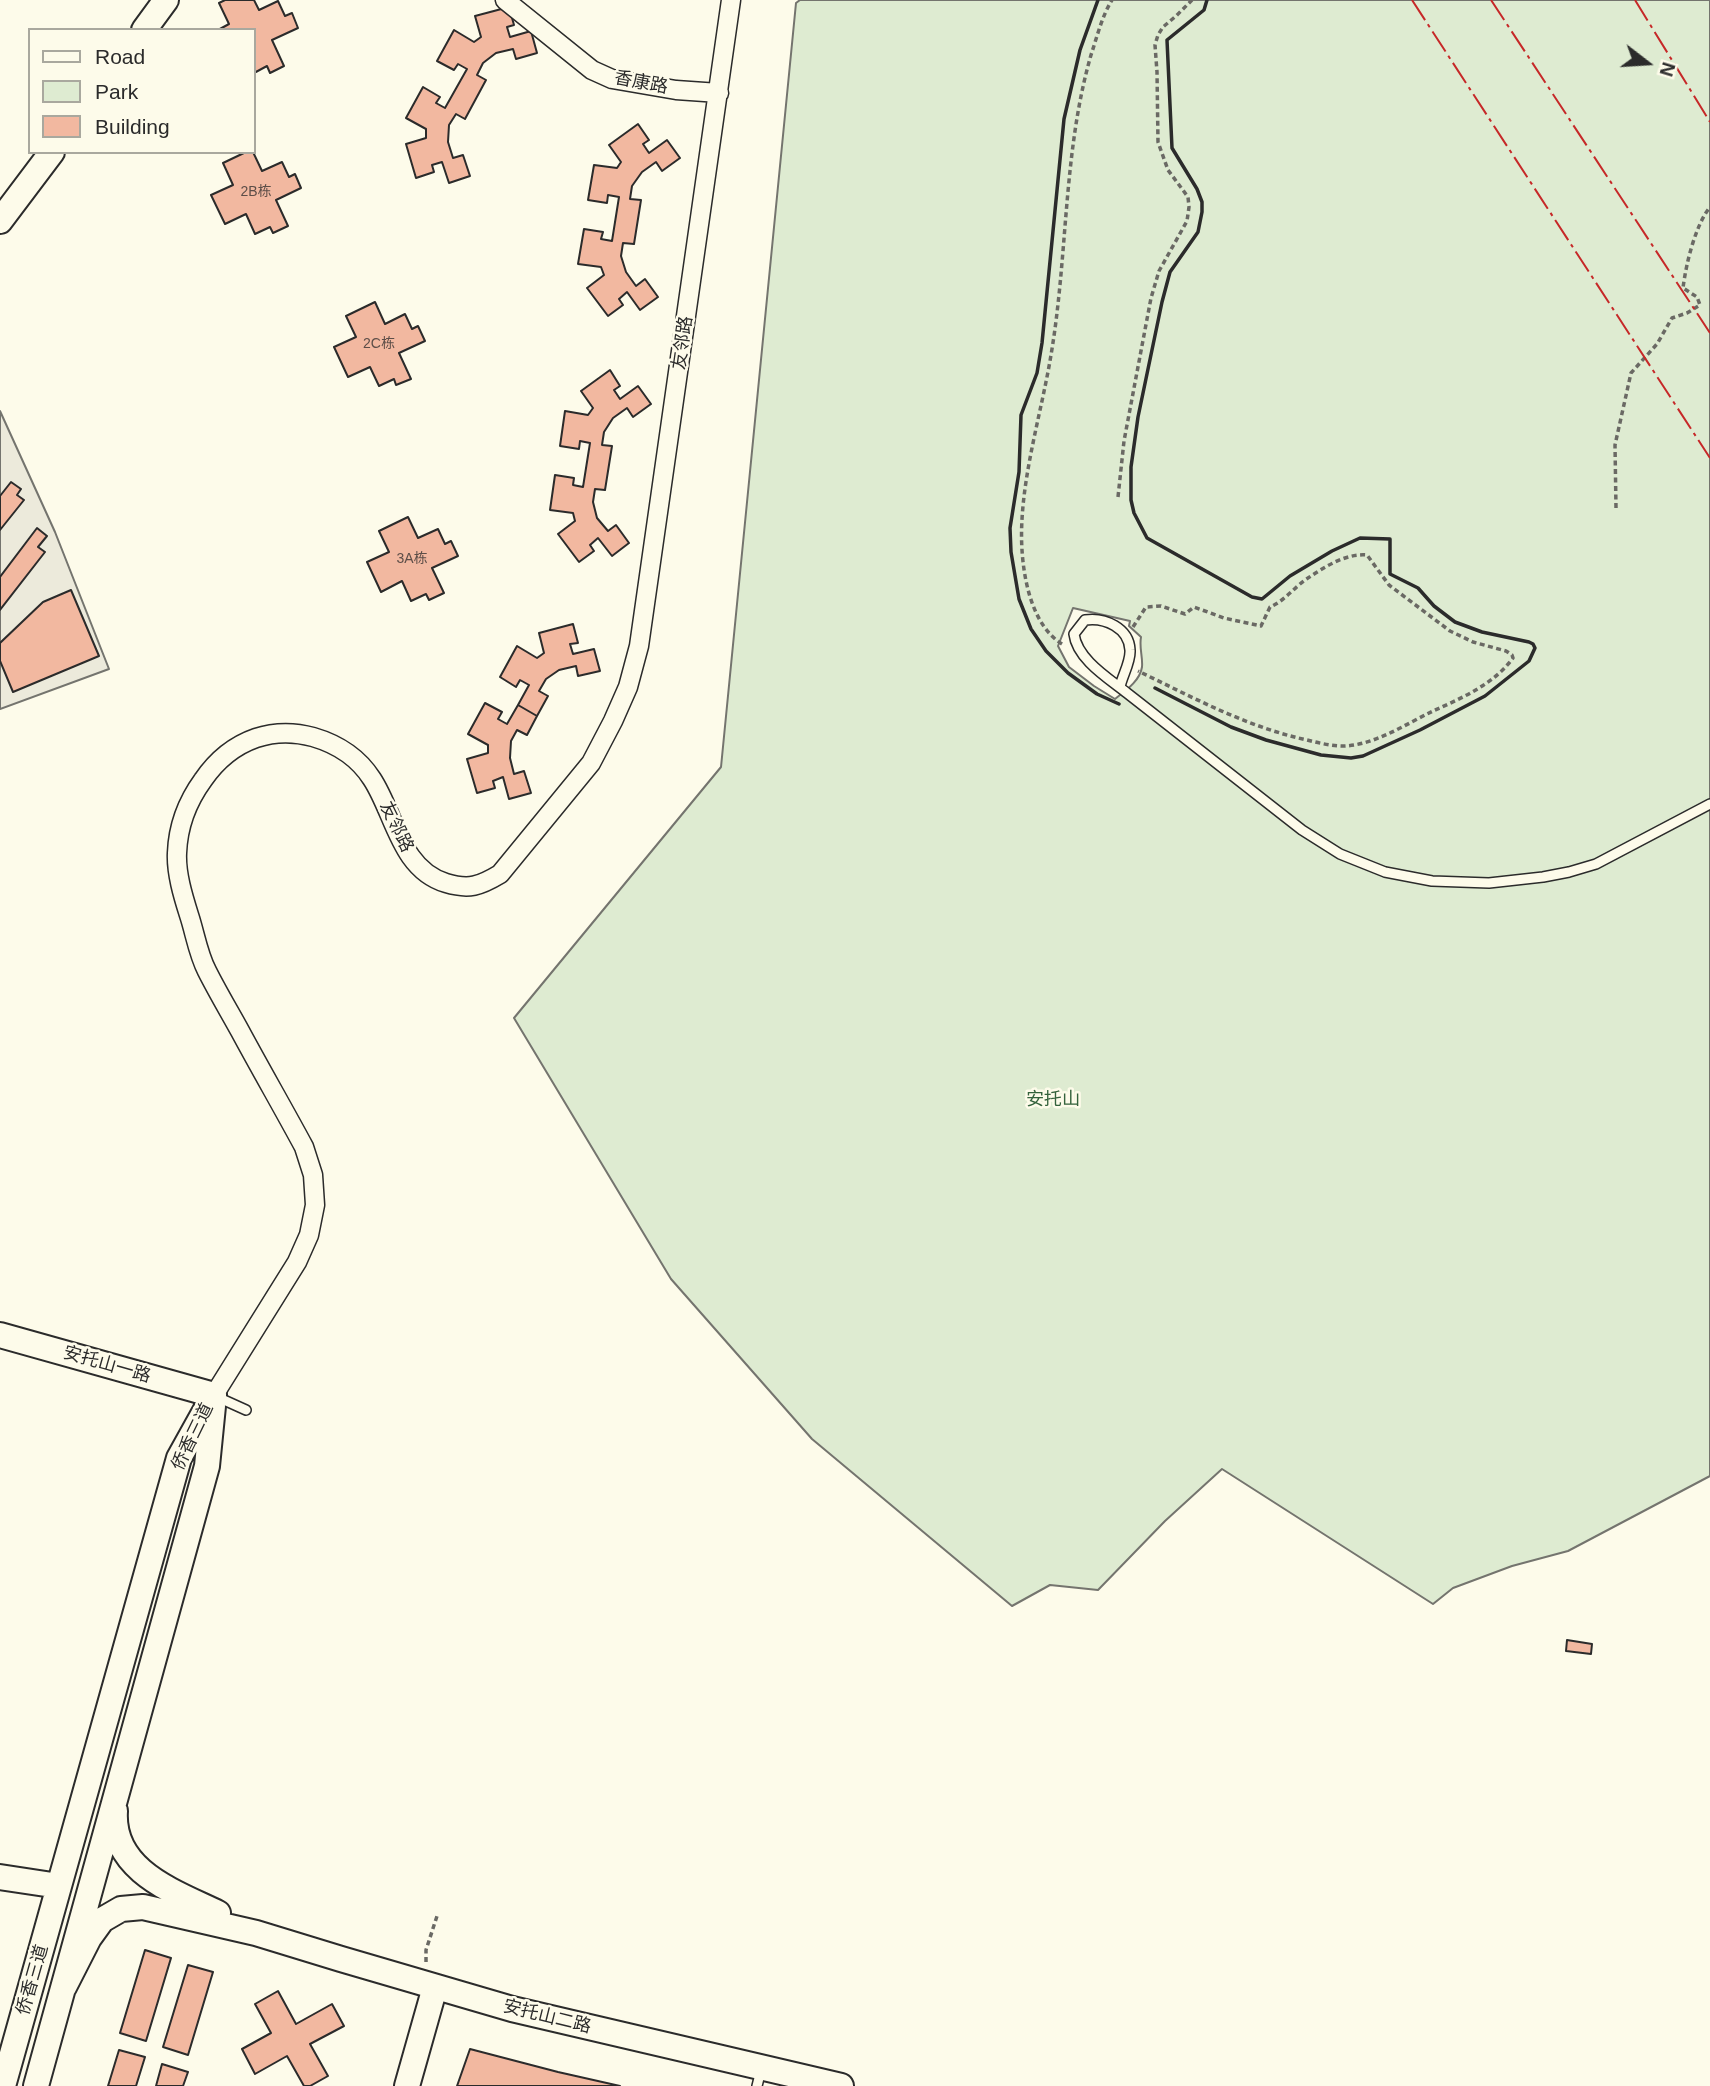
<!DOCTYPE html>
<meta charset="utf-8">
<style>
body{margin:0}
#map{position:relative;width:1710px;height:2086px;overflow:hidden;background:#fdfbea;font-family:Helvetica,sans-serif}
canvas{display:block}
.legend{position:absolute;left:28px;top:28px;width:228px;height:126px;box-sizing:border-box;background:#fdfbea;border:2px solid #a9a89e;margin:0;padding:9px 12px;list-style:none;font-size:21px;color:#2b2b2b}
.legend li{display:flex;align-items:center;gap:14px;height:35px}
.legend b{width:35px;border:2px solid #a9a89e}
.north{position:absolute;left:1612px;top:28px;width:70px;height:70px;-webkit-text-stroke:5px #fdfbea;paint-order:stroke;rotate:107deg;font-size:19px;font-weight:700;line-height:28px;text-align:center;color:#2b2b2b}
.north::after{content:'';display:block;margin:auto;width:24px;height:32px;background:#2b2b2b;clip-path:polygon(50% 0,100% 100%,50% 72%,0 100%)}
</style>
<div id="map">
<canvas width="1710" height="2086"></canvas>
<ul class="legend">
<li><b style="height:9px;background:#fdfbea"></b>Road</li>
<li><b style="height:19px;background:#deebd1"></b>Park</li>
<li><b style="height:19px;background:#f2b8a0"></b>Building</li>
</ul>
<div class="north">N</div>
</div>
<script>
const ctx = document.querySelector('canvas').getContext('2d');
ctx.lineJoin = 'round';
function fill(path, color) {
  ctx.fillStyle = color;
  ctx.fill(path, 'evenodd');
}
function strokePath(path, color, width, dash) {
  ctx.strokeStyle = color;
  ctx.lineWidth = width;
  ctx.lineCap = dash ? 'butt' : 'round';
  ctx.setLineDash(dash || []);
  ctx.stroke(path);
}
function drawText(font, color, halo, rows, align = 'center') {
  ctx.font = font + ' Helvetica,"Noto Sans SC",sans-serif';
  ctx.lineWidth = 5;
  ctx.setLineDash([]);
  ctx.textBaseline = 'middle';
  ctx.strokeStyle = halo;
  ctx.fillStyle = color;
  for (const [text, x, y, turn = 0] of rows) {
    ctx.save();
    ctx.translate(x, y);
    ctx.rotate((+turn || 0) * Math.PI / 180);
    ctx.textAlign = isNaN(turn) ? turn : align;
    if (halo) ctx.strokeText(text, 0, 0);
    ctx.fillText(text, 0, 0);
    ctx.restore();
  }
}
const green = new Path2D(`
 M800,0H1710V1476L1568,1551L1512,1566L1453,1588L1433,1604L1222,1469L1165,1521L1098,1590L1050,1585L1012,1606L812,1439L671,1279L514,1018L721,767L796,3ZM1073,608L1130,621L1129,626L1141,637C1139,648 1143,657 1142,667C1140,681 1125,691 1115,699L1094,686L1069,667L1058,646Z`);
fill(green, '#deebd1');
strokePath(green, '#74746e', 2);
const parking = new Path2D(`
 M0,411L55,532L109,669L0,709Z`);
fill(parking, '#eceadb');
strokePath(parking, '#74746e', 2);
const building = new Path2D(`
 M225,0H254L259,10L278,1L285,16L292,13L298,28L272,40L284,66L270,73L267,66L254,73V30H218L229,24L219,3Z
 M509,7L514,25L507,27L510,37L531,31L537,53L516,59L513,49L496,53L483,63L477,75L486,80L465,119L456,114L449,125L448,142L453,158L463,155L470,176L449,183L442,162L432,165L434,172L416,178L406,144L426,138V129L406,118L423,87L440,97L436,103L445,108L467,69L458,64L454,70L437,61L454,30L474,42L481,37L475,16Z
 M638,124L649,140L643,144L649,153L667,140L680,158L662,171L656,162L642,172L632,186L630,199L641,200L634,244L623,243L621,256L626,272L636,286L645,279L658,297L640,310L627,292L619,299L623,305L608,316L587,288L604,275L601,267L578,264L584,229L603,232L601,239L612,241L619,197L608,195L607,203L588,200L594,165L617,168L621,162L609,145Z
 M246,152H253L262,171L282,162L289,177L295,174L301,188L276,200L288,226L273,233L270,227L255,234L246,214L225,224L211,195L233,185L223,163Z
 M375,302L385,324L405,314L412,329L418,326L425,341L399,353L411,379L396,385L394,379L379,386L370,367L348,377L334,347L356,337L346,316Z
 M610,370L620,386L614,390L620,399L638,386L651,404L633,417L627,408L613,418L604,432L602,445L612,446L605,490L595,489L593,502L597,518L608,531L616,525L629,543L612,556L598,538L590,545L594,551L579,562L558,534L575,521L573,513L550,510L555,475L574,478L573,485L583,487L590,443L580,441L579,449L560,446L565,411L588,415L593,408L581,391Z
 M11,482L21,489L17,495L24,500L0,530V496Z
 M408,517L418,538L438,529L445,544L451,541L458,556L432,568L444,593L429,600L426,594L411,601L402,581L381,592L367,562L389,552L379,531Z
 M37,528L47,536L38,547L45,552L0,610V577Z
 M71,590L99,656L13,692L0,661V643L43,602Z
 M573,624L578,643L570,644L573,654L594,649L600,671L578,676L576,666L559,670L546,679L539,691L548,696L537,716L518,705L529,685L520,680L516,687L500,677L517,646L537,658L544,653L539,633Z
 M485,703L502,712L498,719L507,724L518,705L537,716L527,735L517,730L511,741L510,758L514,774L524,771L531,793L509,799L503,777L493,781L495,788L477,793L467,759L488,753V745L468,734Z
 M1567,1640L1592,1644L1591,1654L1566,1651Z
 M145,1950L171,1958L146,2041L120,2033Z
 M188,1965L213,1972L188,2055L163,2047Z
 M278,1991L296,2024L332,2004L344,2026L310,2044L328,2076L310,2086H304L287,2056L255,2074L242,2049L271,2033L255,2004Z
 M470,2049L558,2072L620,2086H457Z
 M119,2050L145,2057L136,2086H108Z
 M162,2064L188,2072L183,2086H156Z`);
fill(building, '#f2b8a0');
strokePath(building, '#2b2b2b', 2);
const lane = new Path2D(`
 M1120,687C1122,676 1131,662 1130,650C1129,628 1105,617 1085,620L1074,634C1077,659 1108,678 1127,693L1302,830L1340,854L1385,872L1432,881L1489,883L1543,877L1569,872L1596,864L1710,804
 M215,1396L246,1410
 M757,2086L761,2070`);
const street = new Path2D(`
 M505,0L592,70L612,79L676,90L719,93
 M214,1395L297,1262L309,1235L315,1205L313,1175L304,1147C283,1108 261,1070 240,1031C229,1011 217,991 207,971C198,954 195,933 189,915C183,896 176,873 177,853C178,826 187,802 203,780C216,761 233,746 256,738C274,732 295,732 313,737C337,744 358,757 372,779C395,814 400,869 446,883C469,890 480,886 500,874L591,763L613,721L628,687L639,646L731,0`);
const secondary = new Path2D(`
 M144,30L166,0
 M0,221L52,152
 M0,1335L214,1395
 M115,1811C111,1871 175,1892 218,1913
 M0,1877L59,1886
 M64,1987L89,1938L102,1920L121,1909L143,1907L256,1933L341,1959L512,2009L841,2086
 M3,2086L179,1458L214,1395
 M36,2086L207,1466L213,1406
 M407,2086L435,1987`);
strokePath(lane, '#2b2b2b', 12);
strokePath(street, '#2b2b2b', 21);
strokePath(secondary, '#2b2b2b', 28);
strokePath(new Path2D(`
 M1118,497L1124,441L1151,298L1159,271L1187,221L1189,207L1188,197L1168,170L1158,142L1157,72L1155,45L1158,35L1163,27L1176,16L1192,0
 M1616,508L1615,445L1631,373L1657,344L1672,318L1687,313L1700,305L1697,297L1683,288C1686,264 1695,226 1710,207
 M1133,627L1146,607L1161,606L1185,614L1194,607L1224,618L1261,626L1270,607C1284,601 1293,589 1305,580C1323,568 1345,553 1367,555L1389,585L1450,631L1473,642L1506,651L1512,655L1513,658C1494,684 1462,698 1433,711C1406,724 1375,745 1344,746C1331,746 1319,743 1307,740C1247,727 1192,697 1138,671
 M1062,644C1033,626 1024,582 1022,550C1018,487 1041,416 1051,355C1068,255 1063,152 1091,55C1097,37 1102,16 1112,0
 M426,1962V1950L438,1913`), '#6a6964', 3.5, [5, 3.5]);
strokePath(lane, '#fdfbea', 9);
strokePath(street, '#fdfbea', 18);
strokePath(secondary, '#fdfbea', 24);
strokePath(new Path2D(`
 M1098,0L1080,50L1064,119L1042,343L1037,373L1021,415L1019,472L1010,528L1011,552L1019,599L1031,629L1046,651L1068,673L1097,694L1119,704
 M1155,688L1231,727L1266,740L1321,755L1351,758L1363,756L1420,730L1485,696L1529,661L1535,648L1533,644L1529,642L1482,632L1455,622L1434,606L1418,588L1390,574V539L1360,538L1332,551L1290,576L1262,599L1252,597L1147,538L1134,513L1131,500V467L1138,417L1162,302L1170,272L1198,232L1202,212V202L1197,189L1172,148L1167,40L1204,10L1207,0`), '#2b2b2b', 3.5);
strokePath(new Path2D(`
 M1412,0L1710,458
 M1491,0L1710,333
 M1635,0L1710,122`), '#c62828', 2, [24, 5, 3.5, 5]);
drawText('14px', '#5d4e48', null, [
 ["2B栋",256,192],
 ["2C栋",379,344],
 ["3A栋",412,559]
]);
drawText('18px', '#2b2b2b', '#fdfbea', [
 ["香康路",641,83,11],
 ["友邻路",683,343,-82],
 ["友邻路",396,827,64],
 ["安托山一路",107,1365,16],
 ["侨香三道",193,1437,-64],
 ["侨香三道",33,1980,-74],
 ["安托山二路",547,2017,14]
]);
drawText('18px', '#34623c', '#fdfbea', [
 ["安托山",1053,1100]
]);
</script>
